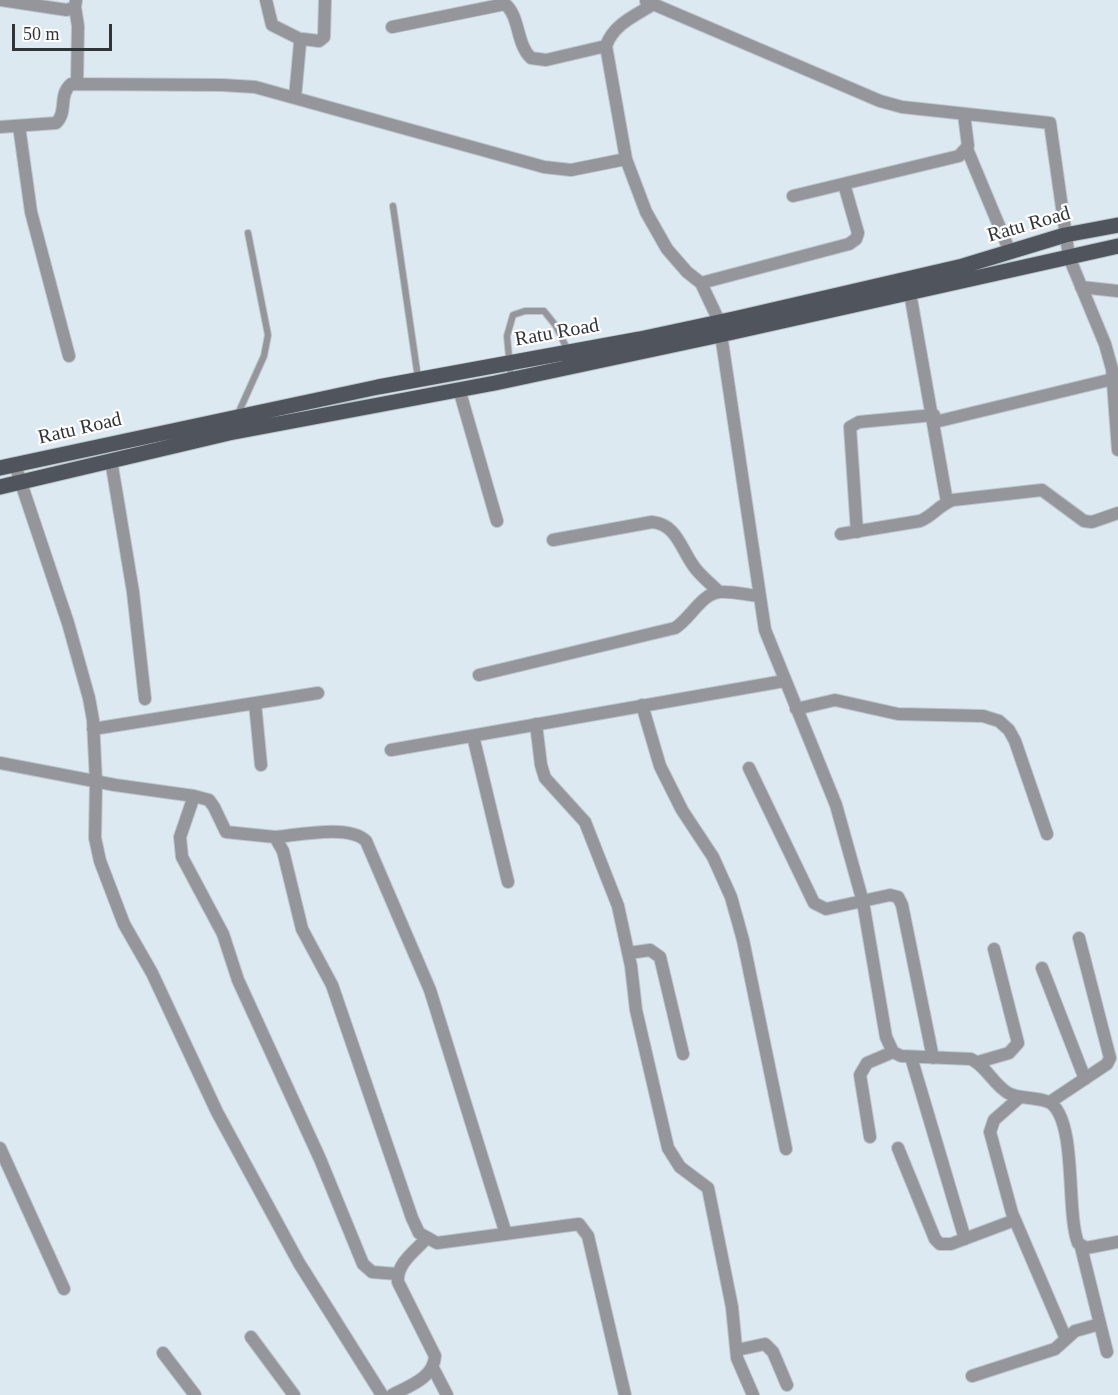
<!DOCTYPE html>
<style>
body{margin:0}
#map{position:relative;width:1118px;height:1395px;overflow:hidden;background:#dde9f1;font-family:Georgia,serif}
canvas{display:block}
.scale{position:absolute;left:12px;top:24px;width:100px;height:27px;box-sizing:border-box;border:3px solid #303538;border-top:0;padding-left:8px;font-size:18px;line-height:21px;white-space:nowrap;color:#303538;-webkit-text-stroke:4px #fff;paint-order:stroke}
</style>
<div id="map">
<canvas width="1118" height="1395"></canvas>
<div class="scale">50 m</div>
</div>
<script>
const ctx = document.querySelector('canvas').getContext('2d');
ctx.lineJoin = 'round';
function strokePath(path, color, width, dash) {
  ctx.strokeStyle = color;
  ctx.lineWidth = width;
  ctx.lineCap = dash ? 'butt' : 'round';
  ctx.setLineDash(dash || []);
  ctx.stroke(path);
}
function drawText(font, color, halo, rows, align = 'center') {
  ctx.font = font + ' Georgia,serif';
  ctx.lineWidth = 4.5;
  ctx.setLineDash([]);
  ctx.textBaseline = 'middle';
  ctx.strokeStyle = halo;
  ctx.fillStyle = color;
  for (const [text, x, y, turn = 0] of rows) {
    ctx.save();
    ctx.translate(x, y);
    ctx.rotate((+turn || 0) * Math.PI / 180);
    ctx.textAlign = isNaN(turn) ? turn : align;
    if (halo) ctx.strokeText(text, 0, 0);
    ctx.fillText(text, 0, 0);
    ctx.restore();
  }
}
const service = new Path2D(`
 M393,206L418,378
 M511,379L507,336L513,315L525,311H544L556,326L568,351
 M237,416L264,356L268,335L248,233`);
const minor = new Path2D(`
 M0,0L67,10L75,7L76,0
 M266,0L272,25L302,40
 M646,1L880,101L902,107L1050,123L1069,257L1105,344L1112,369L1118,450
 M652,5C634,16 613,25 606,46L626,159L646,212L667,249L687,272L701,283L719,321L765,630L836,805L863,902L886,1037L893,1052L901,1056L971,1059C986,1066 993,1084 1008,1093C1020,1100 1041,1096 1052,1104C1077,1126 1066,1212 1078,1243L1086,1248L1118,1242
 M75,7L78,26L77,84
 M392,27L505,4C520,16 516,44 531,58L546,60L606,46
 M295,98L300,43L303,39L319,41L324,37L325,0
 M19,126L31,212L69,356
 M0,127L56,123C68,112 58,95 71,84L222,85L255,87L544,167L571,170L626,159
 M967,149L1010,252
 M793,196L959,156L968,146L964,114
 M701,283L849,244L856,239L858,233L844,184
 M1081,287L1118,291
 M910,293L947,502
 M459,389L497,521
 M935,422L1113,379
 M111,460L133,592L145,699
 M15,465L68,623L89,698L93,720L96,782L95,838L100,861L124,924L152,973L217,1112L299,1263L382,1395
 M857,532L850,427L859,422L934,415
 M841,534L920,521C933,516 940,504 953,500L1042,490L1084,521L1092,522L1118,513
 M553,540L652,522C677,524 681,550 695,568C702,577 711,584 719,592
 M479,675L675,628C690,619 702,593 720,592C732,591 747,595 759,596
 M255,703L261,765
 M642,705L660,766L682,810L713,857L731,897L743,940L786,1149
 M796,709L835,700L898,714L983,716L999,721L1009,730L1015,741L1047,834
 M536,724L541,765L545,778L585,822L618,906L631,966L636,1010L668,1148L680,1167L708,1188L732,1307L737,1358L753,1395
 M93,729L318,693
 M473,736L508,882
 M391,750L784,681
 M0,763L115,785L194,796L209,800L214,807L226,832L275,837L283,851L302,929L332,985L412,1218L419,1233L437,1243L579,1224L588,1236L625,1395
 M749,768L814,903L826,909L890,895L898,897L902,905L933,1058
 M194,796L180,837L182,857L223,934L238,980L320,1159L363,1264L372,1272L397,1274
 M275,837C298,835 350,824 366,841L430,990L506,1234
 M629,953L650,950L660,957L683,1054
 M1042,968L1085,1079
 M911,1057L965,1239
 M978,1062L1009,1053L1018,1043L994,949
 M1019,1098L994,1120L990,1132L1012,1213L1066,1339
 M1050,1102L1107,1064L1110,1058L1079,938
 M870,1137L860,1075L867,1063L893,1052
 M0,1148L64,1289
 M898,1148L935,1239L940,1244H951L1015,1220
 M1081,1247L1107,1352
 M251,1337L294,1395
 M737,1350L765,1344L773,1352L787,1385
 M163,1353L195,1395
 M433,1368L447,1395
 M972,1376L1055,1349L1075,1331L1100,1324
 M392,1395C409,1386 434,1378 435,1356L398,1282C396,1264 415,1251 426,1239`);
const primary = new Path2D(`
 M0,468L378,387L640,339L738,318L963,266L1065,235L1118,225
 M0,487L229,433L495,383L720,335L1118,246`);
strokePath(service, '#bac5cc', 8);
strokePath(minor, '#bac5cc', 14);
strokePath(primary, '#bac5cc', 17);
strokePath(service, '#94969b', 6);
strokePath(minor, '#94969b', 12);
strokePath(primary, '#50545c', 15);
drawText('20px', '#303538', '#fff', [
 ["Ratu Road",1029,225,-16],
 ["Ratu Road",557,333,-10],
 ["Ratu Road",80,429,-13]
]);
</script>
